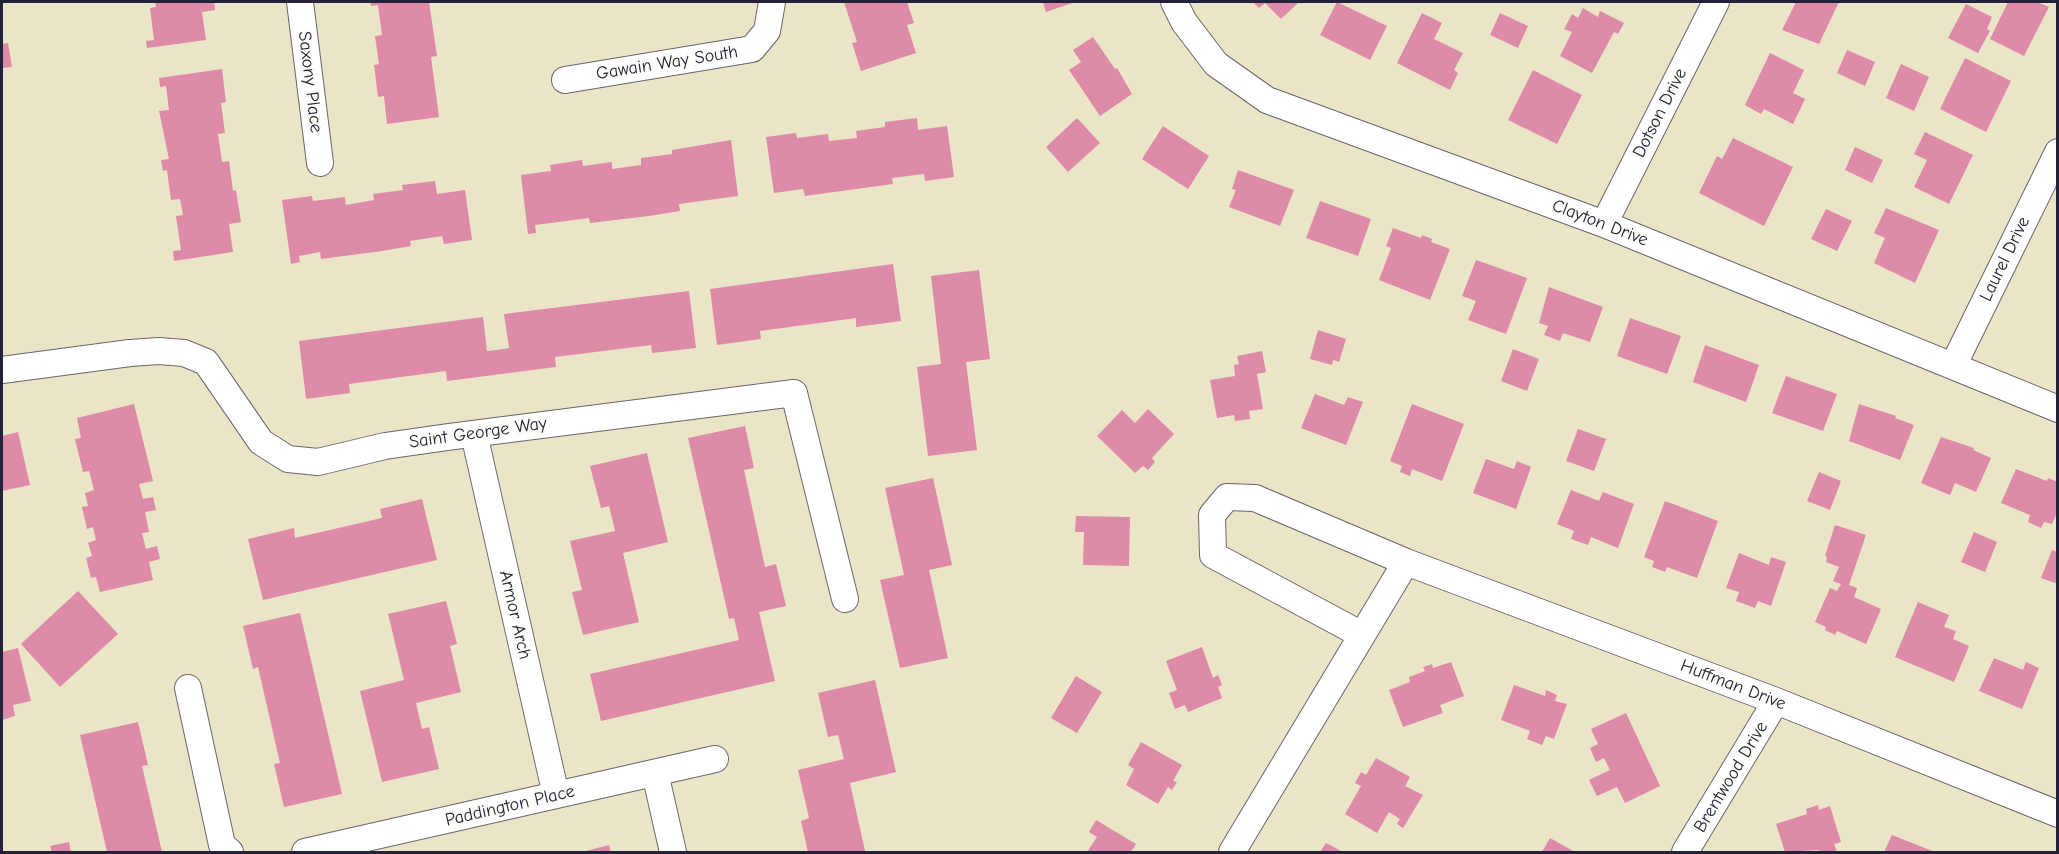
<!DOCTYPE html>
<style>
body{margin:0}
#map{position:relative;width:2059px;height:854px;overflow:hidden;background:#eae5c7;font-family:"Comic Neue",sans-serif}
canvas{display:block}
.frame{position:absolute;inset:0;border:3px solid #22223b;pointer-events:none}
</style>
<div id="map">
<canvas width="2059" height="854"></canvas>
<div class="frame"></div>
</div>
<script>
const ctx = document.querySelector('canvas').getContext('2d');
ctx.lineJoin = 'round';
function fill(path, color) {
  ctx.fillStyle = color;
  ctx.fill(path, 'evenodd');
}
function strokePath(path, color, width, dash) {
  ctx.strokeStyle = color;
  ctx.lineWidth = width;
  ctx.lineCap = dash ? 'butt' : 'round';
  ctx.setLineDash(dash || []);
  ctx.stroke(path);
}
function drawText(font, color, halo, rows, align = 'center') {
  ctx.font = font + ' "Comic Neue",sans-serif';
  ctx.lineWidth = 5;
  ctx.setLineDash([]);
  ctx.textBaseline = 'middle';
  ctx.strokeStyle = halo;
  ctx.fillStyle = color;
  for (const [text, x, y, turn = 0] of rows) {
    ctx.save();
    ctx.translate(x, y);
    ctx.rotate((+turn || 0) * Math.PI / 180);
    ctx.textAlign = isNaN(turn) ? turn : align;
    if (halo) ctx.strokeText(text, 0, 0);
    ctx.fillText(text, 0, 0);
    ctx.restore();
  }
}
fill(new Path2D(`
 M155,2H214L215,10L202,12L206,40L147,48L146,41L154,40L150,8L156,7Z
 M370,2H429L437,56L431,57L439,117L387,124L384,96L378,97L374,65L379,64L375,36L382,35L378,5L371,6Z
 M844,2H907L914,23L907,25L916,53L861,71L852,43L857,42Z
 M1043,2H1075L1046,12Z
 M1253,2H1299L1281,19L1265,3L1259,8Z
 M1337,2L1387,26L1370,60L1320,35Z
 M1796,2H1839L1819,44L1782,30Z
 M2008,2H2037L2049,7L2024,56L1990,39Z
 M1966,4L1992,17L1987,29L1990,31L1978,53L1948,38Z
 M1583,8L1598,17L1600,11L1624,23L1618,34L1614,32L1592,73L1560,56L1572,32L1564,29L1572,14L1578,18Z
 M1422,13L1442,23L1434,39L1463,53L1454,70L1458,73L1450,90L1397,63Z
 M1500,13L1528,26L1518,48L1490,35Z
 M1093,37L1115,69L1117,68L1132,94L1100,116L1069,70L1081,62L1073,50Z
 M8,43L12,67L2,68V44Z
 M1847,50L1875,62L1865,86L1837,73Z
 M1770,53L1804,70L1793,93L1805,99L1793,124L1764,109L1761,114L1745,105Z
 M1965,58L2011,81L1986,132L1940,109Z
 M1901,64L1929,77L1914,111L1886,98Z
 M222,69L226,102L221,103L225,133L218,134L222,162L229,161L233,191L236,190L241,222L229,224L233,252L174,261L173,251L181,250L176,216L183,215L180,199L171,200L167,170L163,171L161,160L169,159L159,111L169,110L166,86L160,87L159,78Z
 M1533,70L1582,95L1557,144L1508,120Z
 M917,118L918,130L947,126L954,177L925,181L924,174L892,178L893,184L805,196L803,189L774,193L766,137L796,133L797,138L828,134L829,141L857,138L856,131L885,127V122Z
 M1077,118L1100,143L1068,172L1046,147Z
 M1163,126L1209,156L1188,189L1142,159Z
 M1925,132L1973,155L1949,204L1914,187L1927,160L1914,154Z
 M1733,138L1793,167L1764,226L1699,193L1717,156L1722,159Z
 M731,140L738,196L679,204L680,211L649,216L590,223L589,218L535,225L536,233L528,234L521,175L551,171L550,165L582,160L583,166L612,162V169L641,165V158L672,154V150Z
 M1855,147L1883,160L1872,183L1845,170Z
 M1238,170L1294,190L1280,226L1229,207L1236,190L1232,189Z
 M435,181L437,194L465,190L472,240L444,244L442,236L410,241L411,246L382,251L321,259L320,252L299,256L300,262L291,264L282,200L312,196L313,201L345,197L346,205L374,200L373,194L403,190L402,185Z
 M1320,201L1371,219L1358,256L1306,238Z
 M1886,208L1939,230L1915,283L1874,263L1885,238L1874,233Z
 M1826,209L1852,221L1837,251L1811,239Z
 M1393,228L1421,238L1422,235L1432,239L1431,242L1450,249L1430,300L1379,280L1391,248L1386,246Z
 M1476,260L1527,278L1506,334L1468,320L1476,301L1462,296Z
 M893,264L901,321L856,327V318L760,331L761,339L717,345L710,289Z
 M979,270L990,359L966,362L977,450L928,456L917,367L941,364L931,276Z
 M1549,287L1603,307L1590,342L1563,333L1560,341L1544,335L1548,326L1539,323Z
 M689,291L696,348L652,353L651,345L555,357L556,367L447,381L446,371L349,384L350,393L306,399L299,341L483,317L487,351L497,350L509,348L504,314Z
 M1630,318L1681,336L1667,374L1617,356Z
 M1318,330L1346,339L1339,362L1333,360L1332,365L1310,359Z
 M1705,345L1759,365L1746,402L1693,382Z
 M1513,349L1539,359L1527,391L1501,381Z
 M1262,351L1266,372L1257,374L1263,409L1249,411L1250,419L1235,421L1234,415L1217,418L1210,380L1235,376L1234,365L1239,364L1237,356Z
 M1786,376L1837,394L1823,431L1772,413Z
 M1315,394L1344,405L1348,397L1363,402L1346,445L1301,428Z
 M134,404L153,481L139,484L143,499L153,497L156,510L145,512L149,532L142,533L146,549L157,546L160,559L149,562L153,580L100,592L96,577L91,578L86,558L92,556L88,543L96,540L93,527L87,529L82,507L88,506L85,493L94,490L89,471L83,472L75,439L81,438L77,418Z
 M1412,404L1464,424L1442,481L1412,469L1410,476L1400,472L1402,466L1390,461Z
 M1859,404L1896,416L1895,418L1914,425L1900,460L1849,441Z
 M1148,409L1174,434L1152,458L1155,462L1148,470L1143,466L1135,473L1097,436L1122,410L1135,423Z
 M745,426L754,468L744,470L765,567L776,564L786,606L759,612L775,681L601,721L590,674L739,640L734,618L729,619L688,438Z
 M1578,429L1606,439L1594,471L1566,461Z
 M18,432L30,485L2,491V436Z
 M1941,437L1974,448L1973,450L1991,458L1976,492L1955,483L1950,495L1921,483Z
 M647,453L668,542L623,553L639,622L583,635L572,592L582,590L570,541L615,531L609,506L601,508L590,466Z
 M1486,459L1514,469L1517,461L1531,467L1516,509L1473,493Z
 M2016,469L2047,481L2048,478L2058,482V510L2052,524L2044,522L2041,528L2028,522L2030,515L2001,503Z
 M1819,472L1841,481L1830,510L1807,501Z
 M933,478L952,565L929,570L948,658L900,668L880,580L904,575L885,488Z
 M1571,490L1599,501L1603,492L1634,504L1618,548L1591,537L1588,545L1571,539L1574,531L1557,524Z
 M422,499L437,560L263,600L248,539L294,528L295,538L382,518L380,509Z
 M1665,501L1718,521L1697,578L1667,567L1665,572L1652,567L1654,561L1644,557Z
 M1076,516L1130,517L1129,566L1083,565L1084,532H1075Z
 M1835,525L1866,535L1849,585L1857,588L1854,597L1881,609L1866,644L1837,631L1835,635L1825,630L1826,627L1815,622L1830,588L1837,591L1841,584L1833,581L1839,567L1826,562L1827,557L1825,556Z
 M1974,532L1997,542L1985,572L1961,562Z
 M2052,550L2058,552V584L2041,578Z
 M1739,553L1769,565L1771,557L1786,562L1771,606L1758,601L1755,608L1736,601L1739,592L1726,588Z
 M78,591L118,634L60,687L21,644Z
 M446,601L457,644L450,646L461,692L416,703L422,729L429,727L439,769L382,782L360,691L404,680L388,614Z
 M1918,602L1949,615L1944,627L1956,631L1953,639L1969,646L1954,682L1895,657Z
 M300,613L342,794L284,807L274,764L280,763L258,667L253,669L243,626Z
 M1202,647L1213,678L1218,675L1222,685L1218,687L1222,698L1188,712L1185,705L1175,709L1169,693L1177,690L1166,661Z
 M18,648L31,701L13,705L15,716L2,720V652Z
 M1994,658L2023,670L2026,662L2039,668L2022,709L1979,691Z
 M1451,662L1464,696L1440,705L1443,713L1403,727L1389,690L1410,682L1409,677L1425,671L1423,667L1432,664L1433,668Z
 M1076,676L1102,692L1077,733L1051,718Z
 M875,680L896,772L850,783L865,851L808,852L801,821L809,818L798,770L844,759L838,735L828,737L818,693Z
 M1514,685L1545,696L1546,690L1557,695L1555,701L1567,704L1554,739L1546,736L1542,745L1527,739L1530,731L1501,720Z
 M1626,713L1660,786L1625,803L1617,787L1597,796L1589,780L1610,770L1604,758L1596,762L1590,748L1598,744L1591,729Z
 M138,722L148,765L142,766L162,852H107L80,735Z
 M1141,742L1182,765L1173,781L1177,782L1172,790L1168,787L1158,804L1126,785L1134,769L1128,765Z
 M1376,758L1410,777L1405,786L1423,795L1403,828L1397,824L1400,819L1389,812L1377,833L1345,814L1361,786L1355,783L1361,772L1366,775Z
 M1818,805L1819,810L1830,806L1841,842L1834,844L1837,852H1819V850L1785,852L1776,824L1807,814L1806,809Z
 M1096,820L1136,844L1131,852H1087L1097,837L1089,832Z
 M1892,835L1935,852H1884Z
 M1550,838L1575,852H1542Z
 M69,842L71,852H52L50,846Z
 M1326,843L1343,852H1320Z
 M609,845L611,852H582Z`), '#de8aa9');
const minor = new Path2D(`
 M300,2L320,163
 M1174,2L1184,22L1216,64L1267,100L1604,224L2058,409
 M565,80L752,49L767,31L772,2
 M1604,224L1716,2
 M1953,366L2058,152
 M2,370L130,353L159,351L184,353L206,362L261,442L288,459L318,462L385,446L448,437L794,393L845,599
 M474,434L556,795
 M1362,635L1213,555L1212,515L1227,497L1255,498L1406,562L1776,701L2058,814
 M188,688L222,845L230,852
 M655,773L673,852
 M305,852L715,759
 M1232,852L1406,562
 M1685,852L1776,701`);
strokePath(minor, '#68666c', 28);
strokePath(minor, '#fff', 26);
drawText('18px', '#22223b', '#fdfcf7', [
 ["Gawain Way South",667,63,-9],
 ["Saxony Place",310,82,83],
 ["Dotson Drive",1660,113,-63],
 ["Clayton Drive",1600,223,21],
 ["Laurel Drive",2005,259,-64],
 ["Saint George Way",478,433,-8],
 ["Armor Arch",515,615,77],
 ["Huffman Drive",1733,685,21],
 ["Brentwood Drive",1731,777,-59],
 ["Paddington Place",510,806,-13]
]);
</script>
